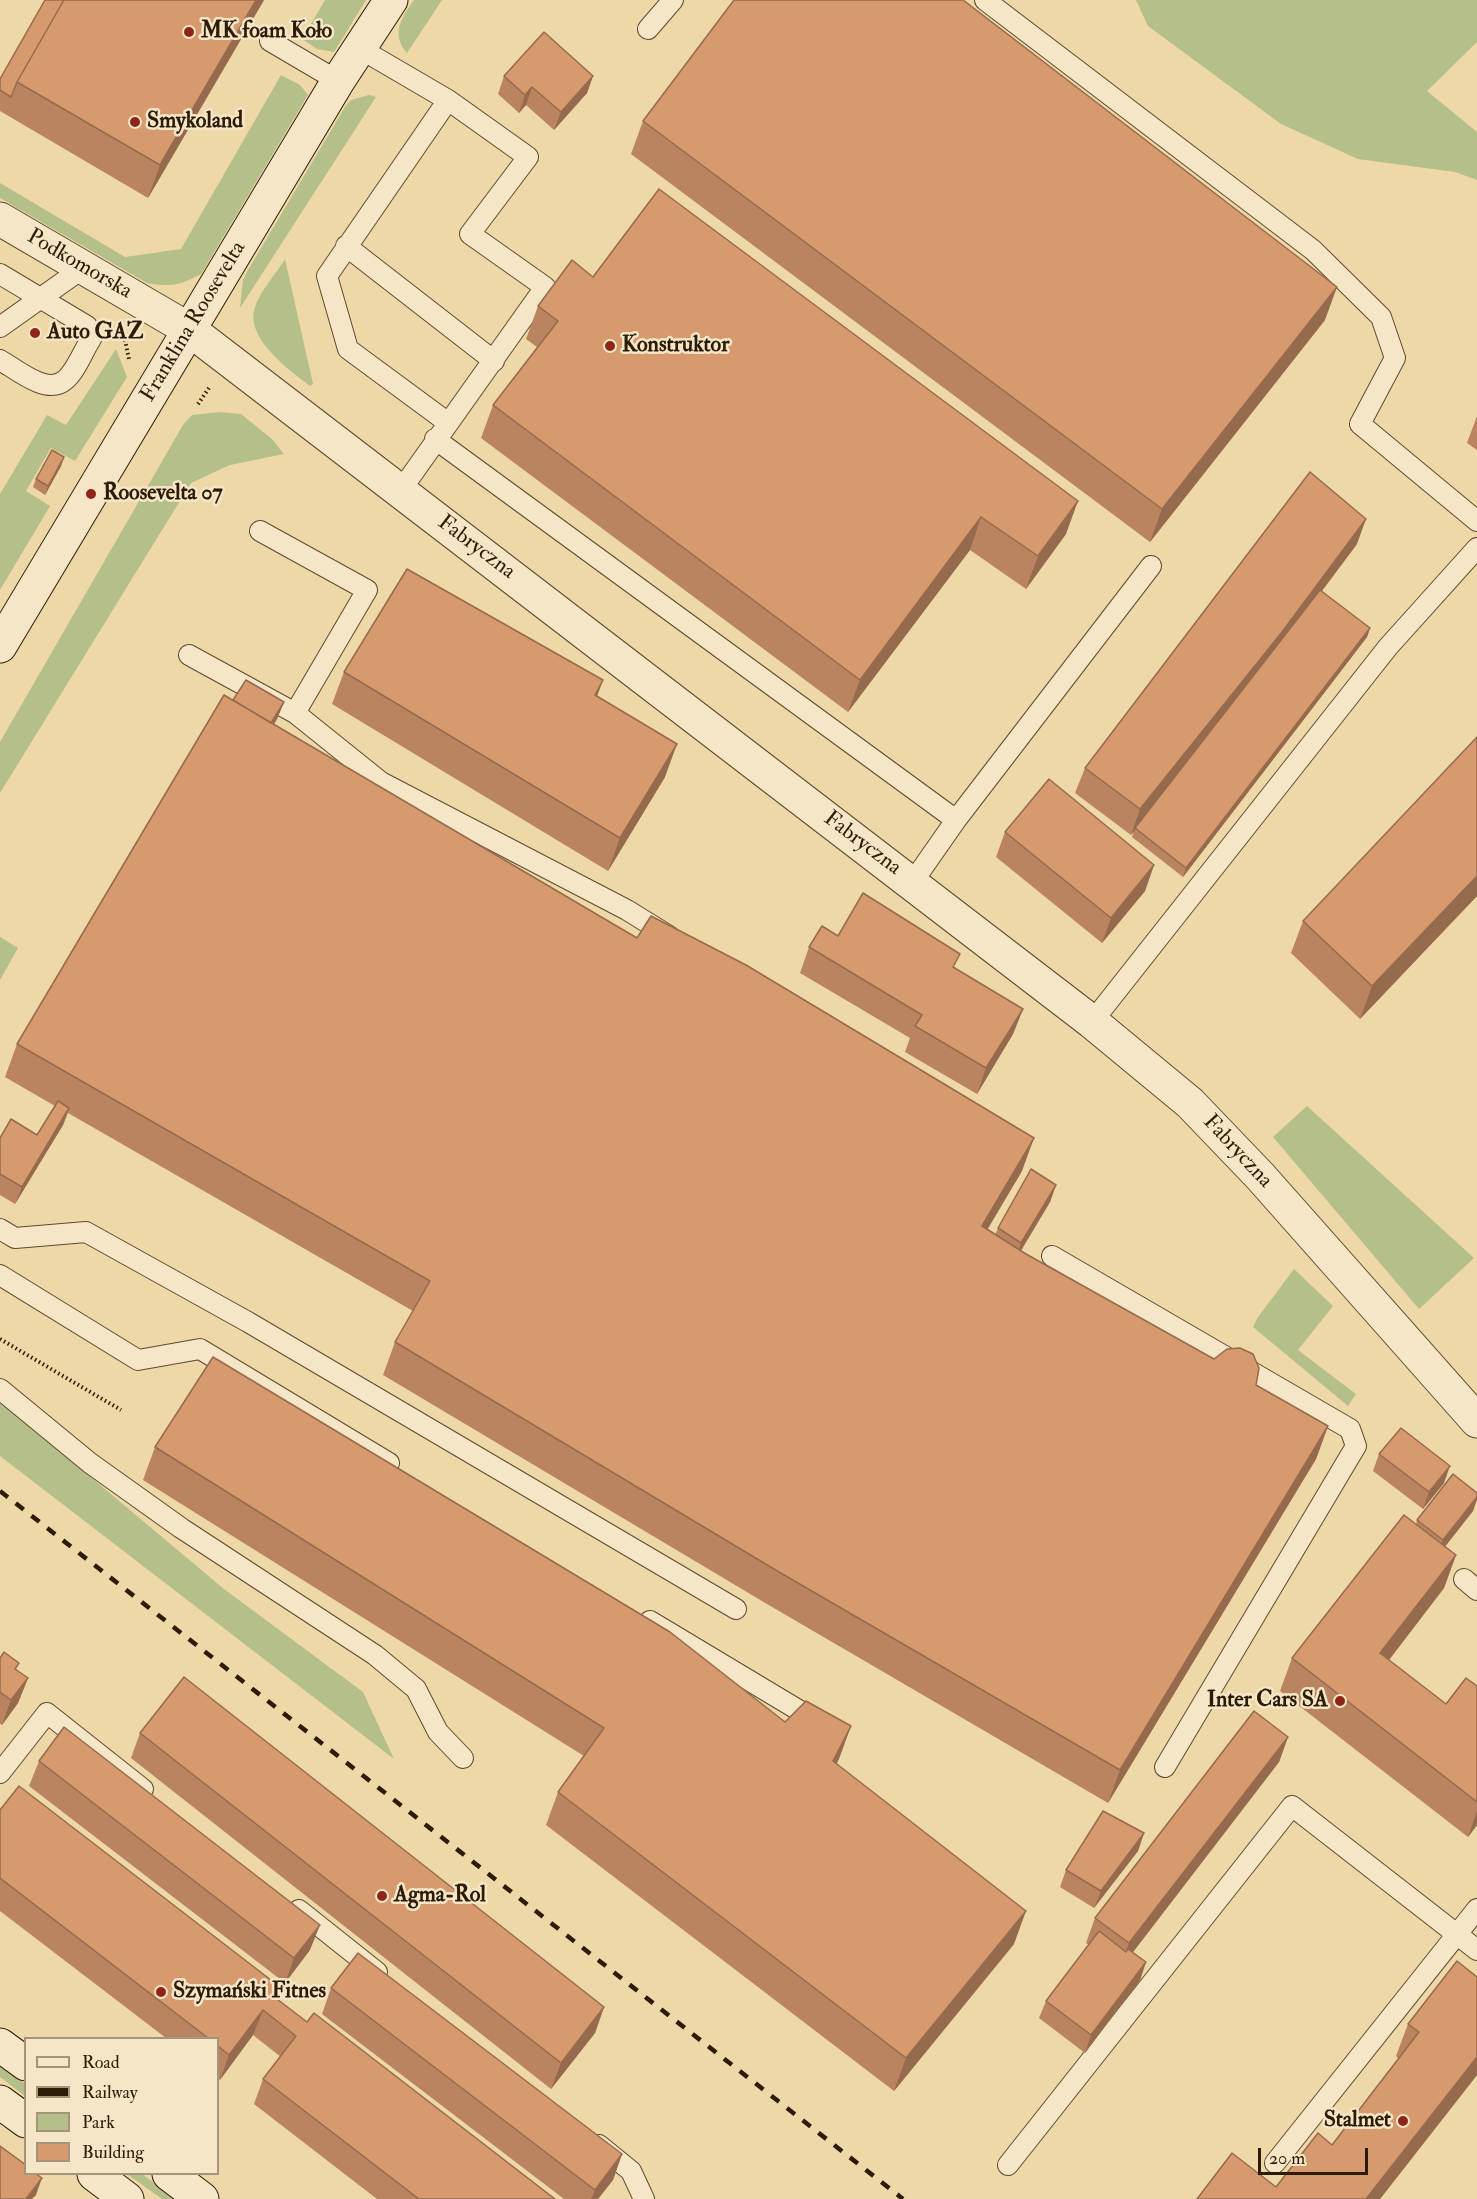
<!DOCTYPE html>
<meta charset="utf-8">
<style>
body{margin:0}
#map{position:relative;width:1477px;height:2199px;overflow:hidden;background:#eed8a7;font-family:"IM FELL Double Pica",serif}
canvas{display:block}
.legend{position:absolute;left:24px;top:2037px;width:195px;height:138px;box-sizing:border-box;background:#f4e6c6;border:2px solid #a4957a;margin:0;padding:8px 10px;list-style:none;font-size:18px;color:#2c1c07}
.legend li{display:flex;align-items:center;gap:12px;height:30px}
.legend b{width:30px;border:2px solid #a4957a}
.scale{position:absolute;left:1258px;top:2148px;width:110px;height:27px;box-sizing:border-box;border:3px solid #2c1c07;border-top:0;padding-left:8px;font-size:18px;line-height:21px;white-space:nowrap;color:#2c1c07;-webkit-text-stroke:4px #f4e6c6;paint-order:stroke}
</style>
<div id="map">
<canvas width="1477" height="2199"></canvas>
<ul class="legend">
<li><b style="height:8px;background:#f4e6c6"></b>Road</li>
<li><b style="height:8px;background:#2c1c07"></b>Railway</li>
<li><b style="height:16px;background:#b5bf8a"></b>Park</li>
<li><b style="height:16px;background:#d7996e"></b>Building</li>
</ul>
<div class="scale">20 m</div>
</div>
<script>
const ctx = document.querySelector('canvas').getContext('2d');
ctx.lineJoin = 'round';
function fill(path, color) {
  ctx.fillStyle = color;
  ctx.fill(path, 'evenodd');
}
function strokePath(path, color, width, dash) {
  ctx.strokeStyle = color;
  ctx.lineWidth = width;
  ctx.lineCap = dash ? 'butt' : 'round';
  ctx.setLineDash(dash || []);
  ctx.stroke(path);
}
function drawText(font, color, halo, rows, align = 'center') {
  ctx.font = font + ' "IM FELL Double Pica",serif';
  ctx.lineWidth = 5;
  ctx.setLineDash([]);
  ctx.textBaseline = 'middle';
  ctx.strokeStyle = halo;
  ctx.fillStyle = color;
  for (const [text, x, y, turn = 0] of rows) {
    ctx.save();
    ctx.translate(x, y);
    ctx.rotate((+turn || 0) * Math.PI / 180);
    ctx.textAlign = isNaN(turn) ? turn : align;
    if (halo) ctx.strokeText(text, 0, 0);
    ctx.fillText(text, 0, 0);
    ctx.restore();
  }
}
fill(new Path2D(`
 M325,0H366L334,52L317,49L302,39Z
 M414,0H442L407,53C390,33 402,18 414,0Z
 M1136,0H1477V42L1427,91L1477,132V180L1455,172L1358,159L1281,124L1148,26Z
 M281,75L300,85L308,95L201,274C179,286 170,287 147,283L0,198V183L125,257L181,249Z
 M369,95L376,97L240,308L243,280L248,270L345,107L351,100Z
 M285,259L313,384L310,386C289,370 244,337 255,307C260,291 276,274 285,259Z
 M116,349L127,377L75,461L51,448L26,491L50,506L0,590V494L47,415L66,425Z
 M220,412L241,414L272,439L284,454L230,465L191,483L0,793V742L4,735L183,425L192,415Z
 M0,937L18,948L0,980Z
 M1307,1106L1474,1258L1419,1309L1273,1137Z
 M1294,1269L1333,1306L1298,1350L1356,1394L1348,1406L1253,1327L1258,1317Z
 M0,1401L224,1589L363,1692L394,1759L0,1456Z
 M0,2064L25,2084V2096L0,2077Z
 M127,2174H142L175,2199H162Z`), '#b5bf8a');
const lane = new Path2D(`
 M985,0L1313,250L1381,317L1395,358L1360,424L1477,521
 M648,29L673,0
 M270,41L338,81
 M359,48L448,100L327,276L348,349L447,422
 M346,246L494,361
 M0,274L87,326L91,339C83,351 76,371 65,380C47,396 16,369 0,360
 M0,327L83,268
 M435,439L956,820
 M401,490L545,287L470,234L528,157L448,100
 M260,531L367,590L295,713
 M189,655L295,713L381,782L627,910L669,936
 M912,883L956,820L1151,566
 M1092,1022L1388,647L1477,548
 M0,1229L15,1238L86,1232L248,1322L736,1609
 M1052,1256L1350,1429L1356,1446L1165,1767
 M0,1275L138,1360L200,1349L389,1463
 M0,1389L90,1463L181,1528L375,1655L416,1689L438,1732L463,1758
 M1464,1579L1477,1590
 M650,1621L820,1723
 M0,1773L47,1713L143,1789
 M299,1910L377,1972
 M599,2145L631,2171L644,2199
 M1275,2163L1477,1909
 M1008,2165L1292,1806L1477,1950`);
const street = new Path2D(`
 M0,219L190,330L1092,1022L1190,1103L1260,1176L1477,1421`);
const secondary = new Path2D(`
 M0,646L338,81L391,0
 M0,2045L26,2064
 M0,2102L26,2121
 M94,2174L127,2199
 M169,2174L202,2199`);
strokePath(lane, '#5c4b2f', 22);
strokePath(street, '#5c4b2f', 35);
strokePath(secondary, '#2c1c07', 35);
strokePath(new Path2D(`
 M123,331L129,359
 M198,404L209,388
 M0,1339L121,1410`), '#2c1c07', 4, [1.5, 3]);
strokePath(lane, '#f4e6c6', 20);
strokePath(street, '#f4e6c6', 33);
strokePath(secondary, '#f4e6c6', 33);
strokePath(new Path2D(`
 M0,1491L903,2199`), '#2c1c07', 4.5, [10, 10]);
fill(new Path2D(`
 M45,0H264L148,198L0,111V79Z
 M504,76H593L587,93L554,130L526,105L519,113L498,94Z
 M643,121L1325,320L1150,542L631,154Z
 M593,277L1066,534L1026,589L970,550L848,712L481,438L493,405L537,347L526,339L538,306Z
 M1477,416V450L1467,443Z
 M64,457L61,466L45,495L33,487L36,479Z
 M1357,544L1322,591L1370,628L1367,637L1183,877L1132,837L1134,830L1131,835L1075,793L1085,768Z
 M344,672L597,696L665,777L608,871L332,704Z
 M233,700L284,702L277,719L274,724L1022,1171L987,1229L995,1235L998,1228L1056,1185L1050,1202L1021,1251L1328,1426L1316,1459L1108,1803L767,1604L383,1375L395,1342L413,1311L68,1113L63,1125L15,1204L0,1195V1138L37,1135L55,1106L5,1077L17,1044Z
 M1477,737V896L1360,1019L1291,953L1303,921Z
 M1005,832L1154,865L1145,891L1102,943L996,857Z
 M838,936L955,968L1023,1009L1013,1034L977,1094L905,1052L910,1038L800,973L809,947Z
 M155,1447L785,1722L851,1726L836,1764L1014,1944L894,2091L546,1825L558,1792L584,1756L143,1480Z
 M1379,1454L1444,1483L1423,1509L1373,1471Z
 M1477,1493V1499L1473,1511L1445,1546L1456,1555L1444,1588L1389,1660L1446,1704L1477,1686V1825L1468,1837L1280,1691L1292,1658L1416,1524L1417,1520Z
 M0,1658L28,1678L18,1703L2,1725L0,1724Z
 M140,1733L604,2007L595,2033L551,2089L131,1758Z
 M1288,1737L1279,1762L1133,1952L1146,1962L1140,1980L1085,2053L1039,2018L1046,2001L1089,1945L1086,1943L1095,1918Z
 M39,1761L310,1950L285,1983L29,1786Z
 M0,1810L276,1998L307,2022L555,2199H377L254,2104L263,2079L281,2057L253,2035L220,2080L218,2078V2038H166L0,1911Z
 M1144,1833L1138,1851L1094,1908L1060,1887L1066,1870Z
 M1477,1977V2075L1380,2199H1197L1276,2187L1332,2145L1399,2059L1396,2056L1408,2024Z
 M331,1988L622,2154L613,2180L598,2199H564L322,2014Z`), '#b9845f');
fill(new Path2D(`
 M257,0H264L148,198L160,165Z
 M593,76L587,93L554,130L561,112Z
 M532,87L526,105L519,113L525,95Z
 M1337,287L1325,320L1150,542L1162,509Z
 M64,457L61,466L45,495L48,486Z
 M1078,501L1066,534L1026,589L1038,556Z
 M981,517L970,550L848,712L860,680Z
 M1366,519L1357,544L1272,657L1131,835L1140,809Z
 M1370,628L1367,637L1183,877L1186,868Z
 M603,680L591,713L595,695Z
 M284,702L277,719L259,751L265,733Z
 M677,744L665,777L608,871L620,838Z
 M1154,865L1145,891L1102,943L1111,918Z
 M1477,876V896L1360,1019L1372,986Z
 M1023,1009L1013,1034L977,1094L986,1068Z
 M69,1108L63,1125L15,1204L22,1187Z
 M1034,1138L1022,1171L970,1259L982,1226Z
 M1056,1185L1050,1202L1015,1260L1021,1243Z
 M1328,1426L1316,1459L1108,1803L1120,1770Z
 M1450,1466L1444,1483L1423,1509L1429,1492Z
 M1477,1497V1499L1473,1511L1437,1557L1443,1540Z
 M1456,1555L1444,1588L1369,1686L1380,1653Z
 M28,1678L18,1703L2,1725L11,1700Z
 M851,1726L839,1759L821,1794L833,1761Z
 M1288,1737L1279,1762L1120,1969L1129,1943Z
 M1477,1811V1825L1468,1837Z
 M1144,1833L1138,1851L1094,1908L1101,1891Z
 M1026,1911L1014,1944L894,2091L906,2058Z
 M320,1925L310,1950L285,1983L294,1958Z
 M1146,1962L1140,1980L1085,2053L1091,2035Z
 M280,1987L271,2013L273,1996Z
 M604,2007L595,2033L551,2089L561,2063Z
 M263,2010L253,2035L220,2080L229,2055Z
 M1477,2057V2075L1380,2199H1366Z
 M622,2154L613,2180L598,2199H591L595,2190Z
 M42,2178L36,2195L32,2199H26Z`), '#966b4d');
const building = new Path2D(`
 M45,0H64L17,82L11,97L0,90V79Z
 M64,0H256L160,165L17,82Z
 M734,0H963L1337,287L1162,509L643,121Z
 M544,32L593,76L561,112L532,87L525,95L504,76Z
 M659,189L1078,501L1038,556L981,517L860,680L493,405L558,321L538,306L572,260L593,277Z
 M52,450L64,457L48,486L36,479Z
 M1310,472L1366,519L1282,632L1140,809L1085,768Z
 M407,569L603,680L595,695L677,744L620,838L344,672Z
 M1320,590L1370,628L1186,868L1135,828Z
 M246,680L284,702L271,723L233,700Z
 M224,695L637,938L651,916L746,965L1034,1138L982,1226L1026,1254L1214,1359L1227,1349L1240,1348L1253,1354L1259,1368L1256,1385L1328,1426L1120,1770L779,1572L395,1342L430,1281L17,1044Z
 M1477,737V876L1372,986L1303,921Z
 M1049,779L1154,865L1111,918L1005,832Z
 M863,893L960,954L953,967L1023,1009L986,1068L915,1026L922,1015L809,947L822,926L838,936Z
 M58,1101L69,1108L22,1187L0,1174V1138L11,1119L37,1135Z
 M1031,1169L1056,1185L1021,1243L998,1228Z
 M213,1357L670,1632L785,1722L806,1701L851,1726L833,1761L1026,1911L906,2058L558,1792L604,1728L155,1447Z
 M1401,1428L1450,1466L1429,1492L1379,1454Z
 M1453,1474L1477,1493V1497L1443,1540L1417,1520Z
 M1404,1515L1456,1555L1380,1653L1446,1704L1466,1678L1477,1686V1802L1292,1658Z
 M4,1652L19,1663L15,1669L28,1678L11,1700L0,1692V1658Z
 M184,1677L604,2007L561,2063L140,1733Z
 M1254,1711L1288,1737L1129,1943L1095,1918Z
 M64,1727L320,1925L294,1958L39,1761Z
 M19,1786L280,1987L273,1996L307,2022L314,2013L555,2199H419L263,2079L296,2036L263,2010L229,2055L218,2046V2038H208L0,1878V1810Z
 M1103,1811L1144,1833L1101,1891L1066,1870Z
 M1099,1931L1126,1952L1128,1949L1146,1962L1091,2035L1046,2001Z
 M358,1953L622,2154L595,2190L331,1988Z
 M1457,1961L1477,1977V2057L1366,2199H1197L1232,2153L1276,2187L1318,2133L1332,2145L1419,2032L1408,2024Z
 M0,2146L26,2165V2174H36L42,2178L26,2199H0Z`);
fill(building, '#d7996e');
strokePath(building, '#966b4d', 1.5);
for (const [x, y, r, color] of [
 [189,32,6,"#8f2418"],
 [135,122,6,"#8f2418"],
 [35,333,6,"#8f2418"],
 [610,346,6,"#8f2418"],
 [91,494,6,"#8f2418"],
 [1340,1701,6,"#8f2418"],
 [382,1896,6,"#8f2418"],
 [161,1992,6,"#8f2418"],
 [1403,2121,6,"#8f2418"]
]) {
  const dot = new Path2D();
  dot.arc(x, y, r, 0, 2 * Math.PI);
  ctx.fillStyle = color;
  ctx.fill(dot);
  strokePath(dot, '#f4e6c6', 2);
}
drawText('bold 22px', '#2c1c07', '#f4e6c6', [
 ["MK foam Koło",201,32],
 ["Smykoland",147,122],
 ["Auto GAZ",47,333],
 ["Konstruktor",622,346],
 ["Roosevelta 07",103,494],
 ["Inter Cars SA",1328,1701,"right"],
 ["Agma-Rol",394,1896],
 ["Szymański Fitnes",173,1992],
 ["Stalmet",1391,2121,"right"]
], 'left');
drawText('22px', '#2c1c07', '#f4e6c6', [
 ["Podkomorska",79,265,30],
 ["Franklina Roosevelta",194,322,-59],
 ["Fabryczna",476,548,37],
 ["Fabryczna",862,844,37],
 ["Fabryczna",1237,1152,47]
]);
</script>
